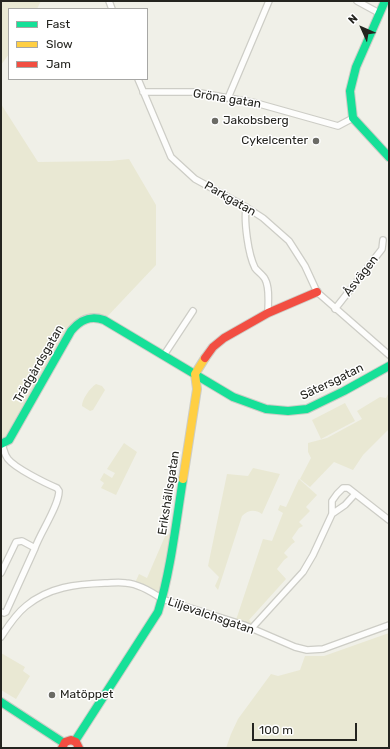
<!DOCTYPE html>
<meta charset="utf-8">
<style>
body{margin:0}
#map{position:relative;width:390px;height:749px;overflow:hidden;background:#f0f0e8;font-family:Rubik,sans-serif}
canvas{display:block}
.frame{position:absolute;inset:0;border:2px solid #24241f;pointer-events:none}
.legend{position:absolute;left:8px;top:8px;width:140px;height:72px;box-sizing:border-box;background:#fff;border:1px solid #a7a7a5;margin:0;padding:5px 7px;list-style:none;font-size:12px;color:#24241f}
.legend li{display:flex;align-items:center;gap:8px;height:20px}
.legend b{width:20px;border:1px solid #a7a7a5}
.north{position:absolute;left:342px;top:8px;width:40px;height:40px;-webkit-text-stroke:3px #fff;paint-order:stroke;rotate:315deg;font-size:11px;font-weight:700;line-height:16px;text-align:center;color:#24241f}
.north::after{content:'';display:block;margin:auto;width:14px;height:18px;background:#24241f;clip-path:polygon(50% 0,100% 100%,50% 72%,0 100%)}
.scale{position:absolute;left:252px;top:723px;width:105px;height:18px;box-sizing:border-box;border:2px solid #24241f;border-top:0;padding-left:5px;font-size:12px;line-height:14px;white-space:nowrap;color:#24241f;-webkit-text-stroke:3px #fff;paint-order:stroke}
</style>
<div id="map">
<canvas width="390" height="749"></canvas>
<div class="frame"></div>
<ul class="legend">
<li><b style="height:5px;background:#16e098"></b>Fast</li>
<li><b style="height:5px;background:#ffcf43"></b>Slow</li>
<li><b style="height:5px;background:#f24e42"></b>Jam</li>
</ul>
<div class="north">N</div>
<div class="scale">100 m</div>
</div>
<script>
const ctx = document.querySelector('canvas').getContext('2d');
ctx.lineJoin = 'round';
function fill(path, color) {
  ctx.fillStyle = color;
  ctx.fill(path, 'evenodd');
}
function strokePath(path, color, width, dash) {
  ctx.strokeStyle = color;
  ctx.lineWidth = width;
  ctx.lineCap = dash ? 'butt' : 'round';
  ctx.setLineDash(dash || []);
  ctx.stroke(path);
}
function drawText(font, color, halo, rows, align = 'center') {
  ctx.font = font + ' Rubik,sans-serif';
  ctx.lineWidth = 3;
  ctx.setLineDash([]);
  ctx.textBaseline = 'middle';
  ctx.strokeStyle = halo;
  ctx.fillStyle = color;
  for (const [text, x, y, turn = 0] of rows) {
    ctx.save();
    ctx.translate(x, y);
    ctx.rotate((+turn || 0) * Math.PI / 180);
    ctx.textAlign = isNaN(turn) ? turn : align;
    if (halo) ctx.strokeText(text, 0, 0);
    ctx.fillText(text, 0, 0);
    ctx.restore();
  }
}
fill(new Path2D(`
 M1,1H41L37,9H9V54L1,65Z
 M1,104L38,162L110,161L129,159L156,205V265L104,320L99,317L75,326L9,440L1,444Z
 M96,384L102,386L105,390L93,410L90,411L82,406C82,399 90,388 96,384Z
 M389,392V429L363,455L353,470L334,462L310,487L300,479L311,458L308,452V443L327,438L362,419L357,411L380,397L386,398Z
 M345,403L355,421L321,439L312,420Z
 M124,443L137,452L116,495L101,488L104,483L100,480L104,473L112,478L115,473L107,469Z
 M253,468L280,474L262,514C255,509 248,510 242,516L218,590L215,586L219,577L208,566L227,474L248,476Z
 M299,479L317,495L306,507L310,511L299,522L303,526L299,528L292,538L295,542L292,544L284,553L288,557L284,560L277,569L286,579L249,620L254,625L235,623L263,539L272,541L283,513L278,510L280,505L286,507Z
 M166,534L174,535L162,599L134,585L139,574L147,578Z
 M389,633V748H226L231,734L238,719L271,674L278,676L300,670L305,656H324Z
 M1,653L25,667L23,671L30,676L16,699L1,690Z`), '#e9e8d3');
const street = new Path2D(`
 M109,1L112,9
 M357,1L379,13
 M138,79L171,157L195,179L246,207L263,218L289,241L305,266L317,292L389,355
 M143,92H195L256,103L338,126L353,118
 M228,98L269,1
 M246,207C244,222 248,254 255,268C258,272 263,275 265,279C270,288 268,303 268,313
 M335,309L382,249L383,240
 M164,355L193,311
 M332,514L345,505L355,494
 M1,573L16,542L22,541L35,548
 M1,612L4,613L6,612L35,548C40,533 59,506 59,491L57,488C45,483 15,468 8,459C4,454 4,449 2,444
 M251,629L303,572L313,555L332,514V501L337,494L343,488H348L389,520
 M1,637C8,626 16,614 26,606C49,587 76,584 105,583C111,583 119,582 126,583C139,584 152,592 162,599L244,625L295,647L307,650L323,649L389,625`);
const fast = new Path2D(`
 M385,1L356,67L350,91L353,118L389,157
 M1,444L9,440L71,331C80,320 90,315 104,320L233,397L266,409L288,411L307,409L344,391L389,366
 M1,702L64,743
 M75,741L158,612C171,570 176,522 183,479`);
const slow = new Path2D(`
 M183,479L197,389L195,374L205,358`);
const jam = new Path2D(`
 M205,358L213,347L224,338L268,313L317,292
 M62,748L65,742L71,740L76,742L79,748`);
strokePath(street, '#cdcdc6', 8);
strokePath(fast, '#cdcdc6', 10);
strokePath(slow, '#cdcdc6', 10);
strokePath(jam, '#cdcdc6', 10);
strokePath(street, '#fdfdfc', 5.5);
strokePath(fast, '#16e098', 8);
strokePath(slow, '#ffcf43', 8);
strokePath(jam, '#f24e42', 8);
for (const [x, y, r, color] of [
 [215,121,4,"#6b6b65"],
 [316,141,4,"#6b6b65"],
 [52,695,4,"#6b6b65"]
]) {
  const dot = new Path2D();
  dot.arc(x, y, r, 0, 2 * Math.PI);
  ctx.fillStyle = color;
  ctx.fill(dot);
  strokePath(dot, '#fff', 1.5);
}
drawText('12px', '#24241f', '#fff', [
 ["Gröna gatan",227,99,9],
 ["Parkgatan",230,199,30],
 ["Åsvägen",361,276,-52],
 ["Trädgårdsgatan",39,364,-60],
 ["Sätersgatan",332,382,-26],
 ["Erikshällsgatan",169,493,-81],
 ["Liljevalchsgatan",211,616,19]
]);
drawText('12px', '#24241f', '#fff', [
 ["Jakobsberg",223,121],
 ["Cykelcenter",308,141,"right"],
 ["Matöppet",60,695]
], 'left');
</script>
